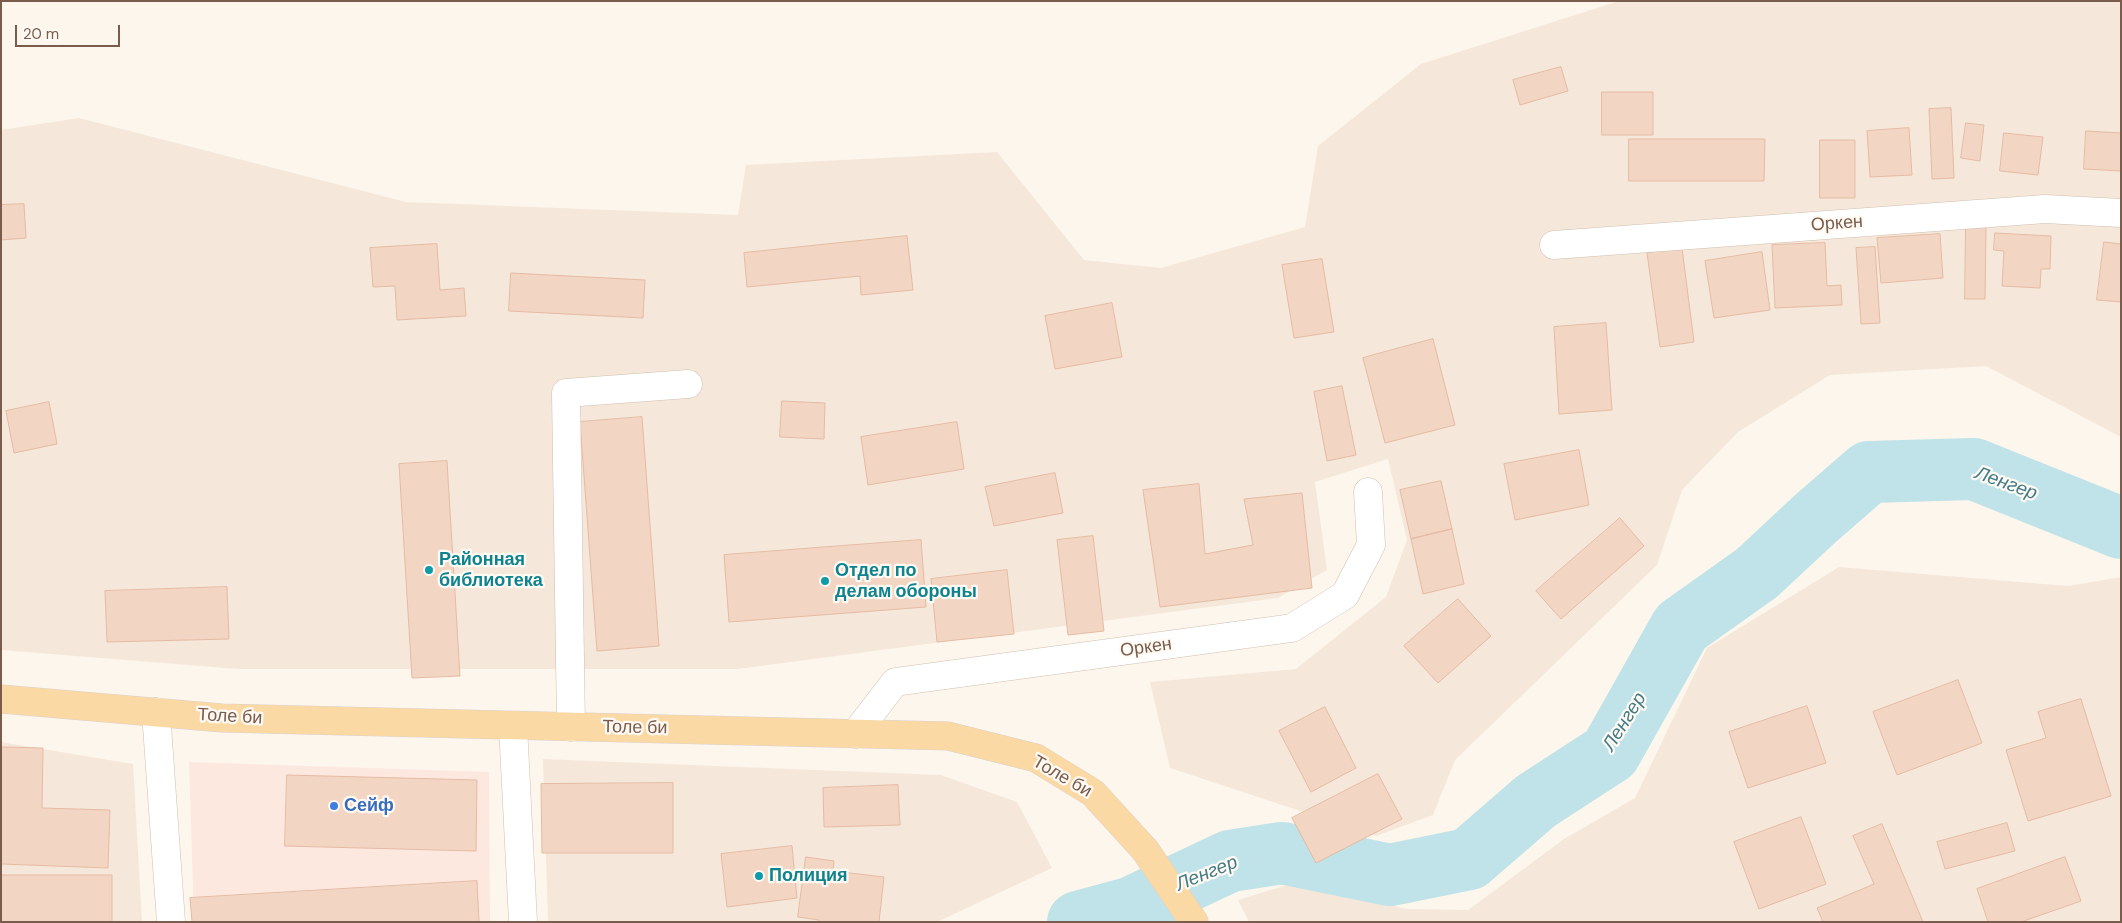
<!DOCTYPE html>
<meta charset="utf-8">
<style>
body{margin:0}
#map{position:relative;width:2122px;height:923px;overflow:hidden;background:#fdf6ec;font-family:"DM Sans",sans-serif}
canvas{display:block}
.frame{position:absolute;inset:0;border:2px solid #7a5c4d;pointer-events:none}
.scale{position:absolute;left:15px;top:25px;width:105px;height:22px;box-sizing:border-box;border:2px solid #7a5c4d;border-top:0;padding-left:6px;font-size:15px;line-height:18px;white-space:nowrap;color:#7a5c4d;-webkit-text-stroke:4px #fffaf3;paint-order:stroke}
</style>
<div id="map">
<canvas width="2122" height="923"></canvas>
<div class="frame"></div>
<div class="scale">20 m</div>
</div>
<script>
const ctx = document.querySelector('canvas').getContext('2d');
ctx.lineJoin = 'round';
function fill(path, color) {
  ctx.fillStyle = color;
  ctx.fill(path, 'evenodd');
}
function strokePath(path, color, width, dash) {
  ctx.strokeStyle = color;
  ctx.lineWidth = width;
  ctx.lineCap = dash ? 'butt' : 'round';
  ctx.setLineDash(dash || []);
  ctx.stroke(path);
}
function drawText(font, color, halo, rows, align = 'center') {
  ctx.font = font + ' "DM Sans",sans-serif';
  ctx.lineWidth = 4.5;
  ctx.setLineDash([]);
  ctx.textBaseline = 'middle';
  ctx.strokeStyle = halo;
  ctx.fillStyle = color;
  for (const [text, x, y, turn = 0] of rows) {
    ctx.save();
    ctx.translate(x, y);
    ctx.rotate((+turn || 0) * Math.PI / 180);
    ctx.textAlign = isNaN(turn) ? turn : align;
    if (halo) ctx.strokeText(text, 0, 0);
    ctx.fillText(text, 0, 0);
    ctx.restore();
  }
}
fill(new Path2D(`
 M1619,1H2121V437L1986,366L1830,375L1738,432L1682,490L1657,565L1455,760L1433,815L1376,836L1170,768L1150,682L1296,669L1386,597L1407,540L1388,459L1315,482L1327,570L1278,598L737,669H238L1,650V130L79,118L406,202L738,215L746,165L997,152L1084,260L1161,268L1305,227L1318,146L1421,64Z
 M1839,567L2068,586L2121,577V922H1249L1238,900L1290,884L1407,909L1468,910L1564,839L1635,798L1707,648Z
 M1,742L133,764L142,922H1Z
 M543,759L941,775L1017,802L1052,868L937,922H548Z`), '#f5e8da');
fill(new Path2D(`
 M189,762L489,772L490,922H194Z`), '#fde8e0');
strokePath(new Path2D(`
 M1078,922L1130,908L1230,861L1282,853L1390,875L1469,859L1536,801L1610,753L1681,627L1757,573L1816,518L1869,472L1974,469L2121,528`), '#bfe3e8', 62);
const building = new Path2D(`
 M1561,67L1568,91L1520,105L1513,80Z
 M1602,92H1653V135H1602Z
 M1951,108L1954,178L1932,179L1929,109Z
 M1966,123L1984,125L1980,161L1961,158Z
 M1909,128L1912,175L1870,177L1867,131Z
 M2086,131L2121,133V171L2084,169Z
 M2004,133L2043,137L2038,175L2000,171Z
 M1629,139H1765L1764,181H1629Z
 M1820,140H1855V198H1820Z
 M24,204L26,238L1,240V205Z
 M1966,227H1986L1985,299H1965Z
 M1995,233L2051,236L2050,269H2041L2040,288L2002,286L2004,251L1994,250Z
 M1940,234L1943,278L1881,283L1877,238Z
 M907,236L913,290L861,295L860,276L747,287L744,253Z
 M2104,242L2121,244V302L2097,300Z
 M1825,243L1827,286L1841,285L1842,305L1775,308L1772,245Z
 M437,244L440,290L464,288L466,316L397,320L395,286L373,287L370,248Z
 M1875,247L1880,323L1861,324L1856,248Z
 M1682,248L1694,342L1660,347L1647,253Z
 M1762,252L1770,310L1714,318L1705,261Z
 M1322,259L1334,332L1294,338L1282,265Z
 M511,273L645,280L643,318L509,311Z
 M1112,303L1122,357L1055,369L1045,316Z
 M1606,323L1612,410L1559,414L1554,327Z
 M1433,339L1455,425L1385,443L1363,358Z
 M1342,386L1356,455L1327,461L1314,392Z
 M782,401L825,403L824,439L780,437Z
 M49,402L57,444L14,453L6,411Z
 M642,417L659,646L597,651L580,422Z
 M957,422L964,469L868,485L861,437Z
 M1579,450L1589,505L1515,520L1504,464Z
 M447,461L460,676L412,678L399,464Z
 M1055,473L1063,513L994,526L985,487Z
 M1441,481L1452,529L1411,539L1400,490Z
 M1199,484L1205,554L1253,545L1244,499L1302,493L1312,588L1160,607L1143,490Z
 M1620,518L1644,546L1561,619L1536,591Z
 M1452,529L1464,584L1423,594L1411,539Z
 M1093,536L1104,631L1068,635L1057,540Z
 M921,540L926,607L729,622L724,555Z
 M1007,570L1014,634L937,642L931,579Z
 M227,587L229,639L107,642L105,591Z
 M1458,599L1491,636L1438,683L1404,646Z
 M1958,680L1982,743L1897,775L1873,712Z
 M2081,699L2111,796L2028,821L2006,750L2046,738L2038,712Z
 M1807,706L1826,763L1748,788L1729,732Z
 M1325,707L1356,768L1311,792L1279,731Z
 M1,747L43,748L42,808L110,810L108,868L1,864Z
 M1378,774L1402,819L1316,863L1292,818Z
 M287,775L477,780L476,851L285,846Z
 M673,783V853H542L541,784Z
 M898,785L900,825L824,827L823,788Z
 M1801,817L1826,884L1759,909L1734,842Z
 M2007,823L2015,851L1945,869L1937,842Z
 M1882,824L1923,922H1823L1817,908L1874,884L1853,836Z
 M792,846L797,898L727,907L721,854Z
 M806,857L834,861L833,871L884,877L879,922H819V920L798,917Z
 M2065,857L2081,901L2021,922H1988L1977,889Z
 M1,875H112V922H1Z
 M477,881L479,922H192L190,898Z`);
fill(building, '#f3d5c3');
strokePath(building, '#e6bba3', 1);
const minor = new Path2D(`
 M1554,245L2045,209L2121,213
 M156,712L171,922
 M513,726L523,922
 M571,727L566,393L688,384
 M855,734L895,682L1292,628L1345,595L1371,545L1368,492`);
const major = new Path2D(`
 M1,699L222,718L948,736L1036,758L1093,793L1145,850L1194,922`);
strokePath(minor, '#d1beb0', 29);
strokePath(major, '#dad1cd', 29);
strokePath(minor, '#fff', 28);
strokePath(major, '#fbd9a5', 28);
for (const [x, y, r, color] of [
 [429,570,5,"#0f9aa8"],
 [825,581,5,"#0f9aa8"],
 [334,806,5,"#3f7fe0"],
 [759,876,5,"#0f9aa8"]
]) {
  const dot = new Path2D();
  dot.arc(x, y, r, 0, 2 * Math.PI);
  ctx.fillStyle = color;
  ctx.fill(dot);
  strokePath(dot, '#fffaf3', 2);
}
drawText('18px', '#7a5c4d', '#fffaf3', [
 ["Оркен",1837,224,-4],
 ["Оркен",1146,648,-8],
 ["Толе би",230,717,3],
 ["Толе би",635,728,1],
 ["Толе би",1062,777,30]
]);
drawText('bold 18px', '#0d838f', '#fffaf3', [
 ["Районная",439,560],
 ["библиотека",439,581],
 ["Отдел по",835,571],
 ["делам обороны",835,592],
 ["Полиция",769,876]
], 'left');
drawText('bold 18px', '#366cbe', '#fffaf3', [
 ["Сейф",344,806]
], 'left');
drawText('italic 19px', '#437c86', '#fffaf3', [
 ["Ленгер",2006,484,20],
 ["Ленгер",1625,722,-58],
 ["Ленгер",1207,874,-22]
]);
</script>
